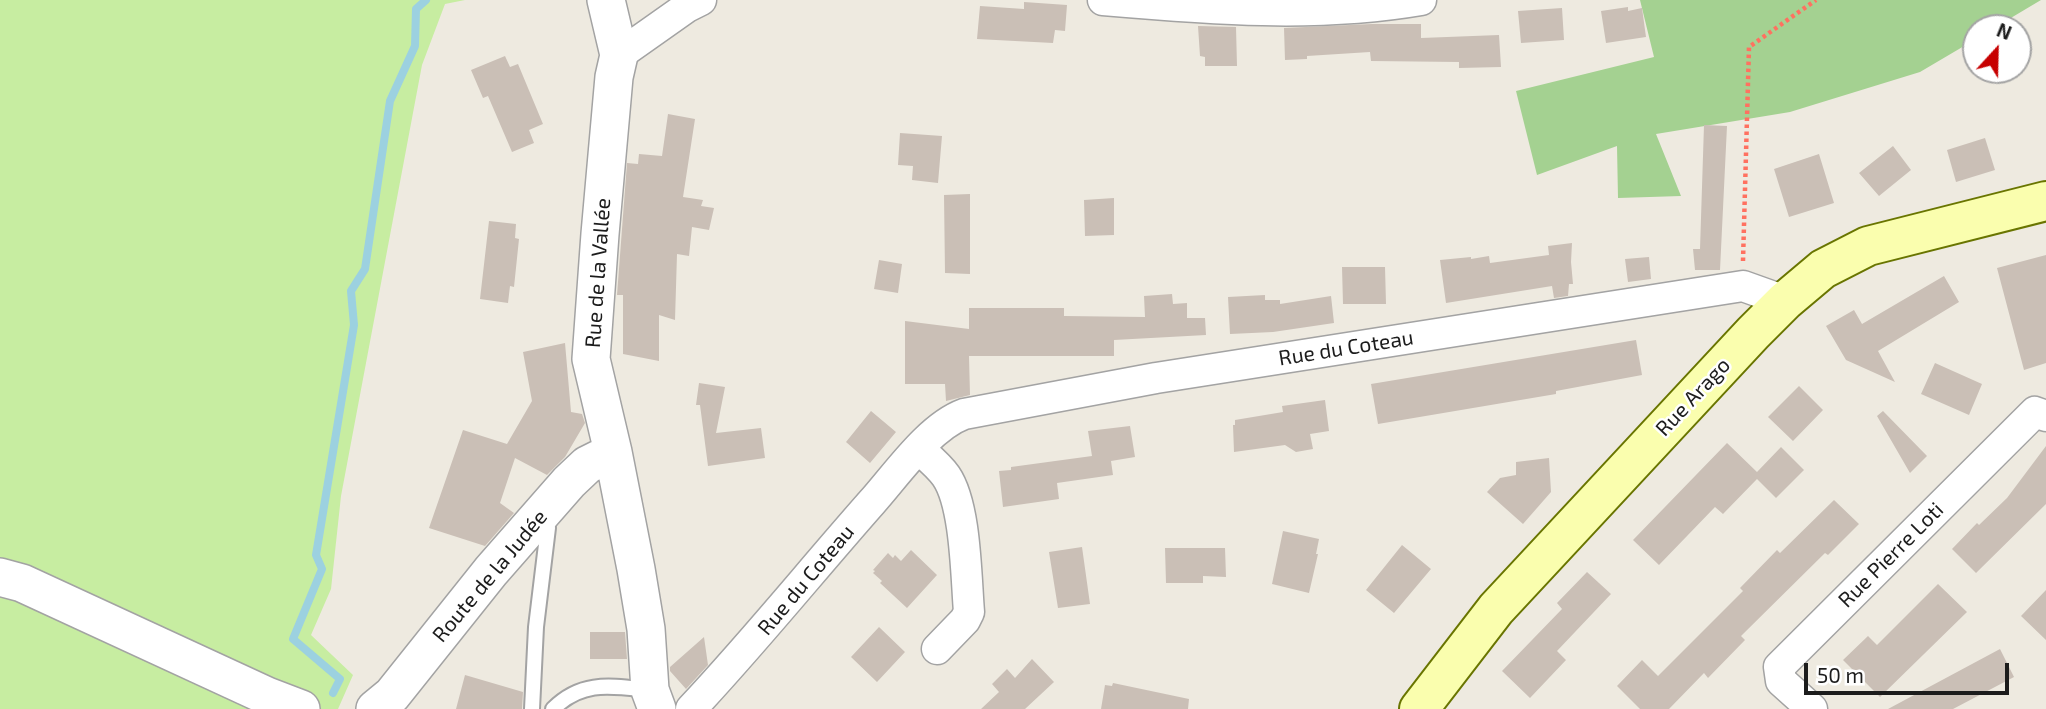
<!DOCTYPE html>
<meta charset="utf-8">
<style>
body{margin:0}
#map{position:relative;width:2046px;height:709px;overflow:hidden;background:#eeeae0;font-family:"Exo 2",sans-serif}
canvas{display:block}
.north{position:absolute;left:1962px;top:14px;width:70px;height:70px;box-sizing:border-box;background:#fff;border:2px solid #a4a4a4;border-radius:50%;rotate:22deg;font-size:19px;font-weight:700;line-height:28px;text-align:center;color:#1c1c1c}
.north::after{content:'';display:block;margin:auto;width:24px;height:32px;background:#c70000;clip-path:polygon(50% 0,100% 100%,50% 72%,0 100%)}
.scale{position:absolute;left:1804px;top:663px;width:205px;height:32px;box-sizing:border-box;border:4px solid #1c1c1c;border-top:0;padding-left:9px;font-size:21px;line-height:24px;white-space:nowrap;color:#1c1c1c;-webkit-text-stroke:5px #fff;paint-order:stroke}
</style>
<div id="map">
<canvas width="2046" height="709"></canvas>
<div class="north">N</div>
<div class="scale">50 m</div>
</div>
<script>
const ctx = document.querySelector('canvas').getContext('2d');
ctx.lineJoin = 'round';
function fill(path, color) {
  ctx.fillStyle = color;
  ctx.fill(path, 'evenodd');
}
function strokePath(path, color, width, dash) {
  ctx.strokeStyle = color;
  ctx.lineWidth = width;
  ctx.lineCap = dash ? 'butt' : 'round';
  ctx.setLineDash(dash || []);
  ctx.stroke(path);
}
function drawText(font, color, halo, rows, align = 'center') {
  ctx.font = font + ' "Exo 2",sans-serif';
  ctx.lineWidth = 5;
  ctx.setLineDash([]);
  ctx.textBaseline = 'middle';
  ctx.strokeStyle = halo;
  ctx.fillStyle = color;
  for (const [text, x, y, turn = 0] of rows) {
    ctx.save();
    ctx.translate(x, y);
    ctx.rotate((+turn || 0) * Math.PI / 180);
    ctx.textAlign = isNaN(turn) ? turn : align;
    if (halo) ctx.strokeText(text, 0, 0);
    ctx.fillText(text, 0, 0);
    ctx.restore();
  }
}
fill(new Path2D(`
 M0,0H465L445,4L422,65L341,496L331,589L311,635L353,675L338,709H0Z`), '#c7eda1');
fill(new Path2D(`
 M1640,0H2041L1994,28H1976V39L1920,72L1790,112L1656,134L1681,196L1618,198L1617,146L1537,175L1516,91L1654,57Z`), '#a4d191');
strokePath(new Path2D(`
 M333,693L340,679L293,639L322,569L316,555L354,325L351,291L365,269L390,101L415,46L416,9L426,0`), '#9cd1e0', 8);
fill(new Path2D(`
 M1024,2L1067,5L1065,31L1055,30L1053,43L977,39L980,6L1024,9Z
 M1628,7V11L1642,8L1646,37L1606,43L1601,11Z
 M1562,8L1564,40L1521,43L1518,11Z
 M1372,24H1421V38L1499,35L1501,67L1459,68V62L1371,61L1370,52L1307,56V59L1285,60L1284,28Z
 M1198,26L1236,27L1237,66H1205V57L1200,56Z
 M505,56L510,67L518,64L543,124L529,130L534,143L512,152L488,96L483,98L471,70Z
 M668,114L695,119L683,197L703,200L701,206L714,208L709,230L692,227L689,256L677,254L675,320L659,315V361L623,354V295H617L627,163L638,164L639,154L662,156Z
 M1704,125L1727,126L1720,270H1695L1693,249H1700Z
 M900,133L942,136L938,183L912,180L913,166L898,165Z
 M1985,138L1995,170L1956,182L1947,150Z
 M1893,146L1911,170L1879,196L1859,173Z
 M1819,154L1834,203L1789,217L1774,169Z
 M970,194V274L945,273L944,195Z
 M1114,198V235L1085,236L1084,200Z
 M489,221L516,224L515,238L519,239L514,287L510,286L508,303L480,299Z
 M1572,243L1571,262L1573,284H1569L1568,296L1554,298L1552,286L1446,303L1440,260L1471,257V259L1489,256L1490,263L1549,255L1548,246Z
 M2046,255V363L2024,370L1997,268Z
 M1649,257L1651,279L1628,282L1625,259Z
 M879,260L902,264L898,293L874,289Z
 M1342,267H1385L1386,304H1343Z
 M1944,276L1959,302L1878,351L1895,382L1846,360L1826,326L1854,310L1862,324Z
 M1172,294L1173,304L1187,303V318H1205L1206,335L1114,340V356H969L970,395L946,401L945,384H905V321L969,329V308H1064V316L1145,317L1144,296Z
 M1265,295V300H1280V304L1331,296L1334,323L1273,332L1230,334L1228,297Z
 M1636,340L1642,375L1556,391V394L1378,424L1371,384Z
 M565,343L571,412L582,414L585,423L565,457L547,475L515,458L500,503L514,513L485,546L429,528L463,430L507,444L532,401L523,352Z
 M1935,363L1982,384L1969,415L1921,394Z
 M699,383L725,387L716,433L761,428L765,458L708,466L700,405H696Z
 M1799,386L1823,410L1793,441L1768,417Z
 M1325,400L1329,431L1310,434L1313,449L1296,452L1285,445L1234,452L1233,425H1235V420L1283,412L1282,406Z
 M871,411L896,432L870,463L846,442Z
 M1883,411L1927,456L1910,473L1877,416Z
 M1130,426L1135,457L1111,461L1113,475L1057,483L1059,499L1003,507L999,471L1011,470V467L1092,456L1088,431Z
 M1727,443L1757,472L1781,447L1804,470L1776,498L1757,479L1723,514L1715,507L1659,565L1633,540Z
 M2046,446V504L1976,573L1952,549L1977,523L1979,525L2007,498Z
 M1549,458L1551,492L1523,524L1487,492L1500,478L1516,475V462Z
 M1834,500L1859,524L1828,555L1825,553L1741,636L1745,640L1708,678L1704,673L1669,709H1640L1617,686L1642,660L1658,676L1743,591L1740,588L1777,550L1780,553Z
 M1283,531L1319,539L1316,554H1318L1309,593L1272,584Z
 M1402,545L1431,569L1394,613L1366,590Z
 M1082,547L1090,604L1058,608L1049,552Z
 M1165,548H1225L1226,577L1203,576V583H1166Z
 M911,550L937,575L907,608L880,583L882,581L873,573L875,571L873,570L888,553L893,558L895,555L901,561Z
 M1587,572L1611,594L1557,651L1566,660L1530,698L1502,671L1562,609L1557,603Z
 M1938,584L1967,612L1880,697L1843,660L1868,636L1877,645Z
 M2046,590V640L2021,616Z
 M879,627L905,652L877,682L851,657Z
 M590,632H625L627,659H590Z
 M704,637L708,665L686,689L670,671V667Z
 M2000,649L2014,677L1953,709H1888Z
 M1032,659L1054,682L1025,709H981L999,692L992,684L1007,669L1015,678Z
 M465,675L523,692L522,709H456Z
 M1113,683L1189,699L1188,709H1101L1105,685L1112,686Z`), '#cabfb6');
const service = new Path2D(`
 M532,709L536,627L548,528L544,516
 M553,709C582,680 611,686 649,690`);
const minor = new Path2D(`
 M1103,0C1209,9 1316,18 1421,0
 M619,55L687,7L701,0
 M919,449C928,457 939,466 946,476C966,505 966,577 969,612L965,620L937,649
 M691,709C754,642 811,571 872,502C897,474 929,427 964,414L1156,378L1743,286L1785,301
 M1812,709L1781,681L1779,667L2035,412L2046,416`);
const tertiary = new Path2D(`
 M606,0L619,55L614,77L600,234L591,359L613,452L636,569L646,629L650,690L657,709
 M0,577L22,583L267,696L301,709
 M375,709L392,695L491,571L569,482L587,465L613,452`);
const secondary = new Path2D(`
 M1419,709L1496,609L1753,333L1785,301L1823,269L1868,246L2046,201`);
strokePath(service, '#a3a3a3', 18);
strokePath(minor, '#a3a3a3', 33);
strokePath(tertiary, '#a3a3a3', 40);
strokePath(secondary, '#697500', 42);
strokePath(new Path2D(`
 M1743,261L1749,47L1816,0`), '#ff7160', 4.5, [3.5, 3.5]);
strokePath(service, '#fff', 14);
strokePath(minor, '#fff', 30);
strokePath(tertiary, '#fff', 37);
strokePath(secondary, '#fafeae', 38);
drawText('21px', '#1c1c1c', '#fff', [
 ["Rue de la Vallée",598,273,-86],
 ["Rue du Coteau",1346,348,-9],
 ["Rue Arago",1693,397,-47],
 ["Rue Pierre Loti",1891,555,-45],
 ["Route de la Judée",490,576,-50],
 ["Rue du Coteau",806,580,-50]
]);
</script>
